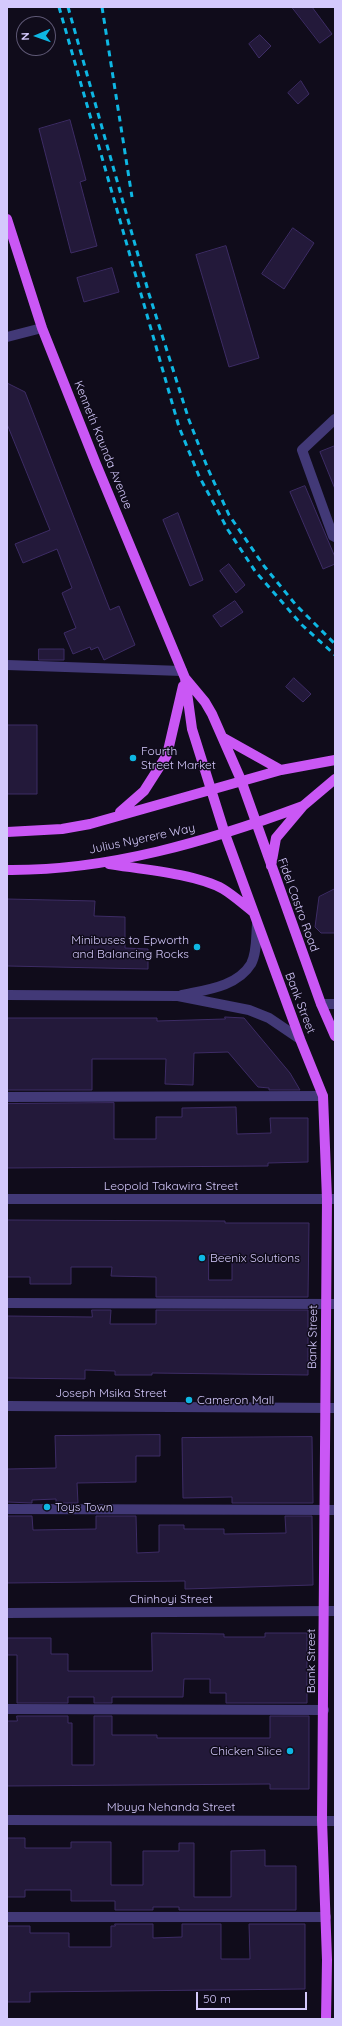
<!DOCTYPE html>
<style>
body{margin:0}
#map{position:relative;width:342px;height:2026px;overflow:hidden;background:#100c1b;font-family:Quicksand,sans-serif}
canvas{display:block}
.frame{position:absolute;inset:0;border:8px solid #d4c9fc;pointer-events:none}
.north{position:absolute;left:16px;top:16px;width:40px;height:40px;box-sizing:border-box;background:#100c1b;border:1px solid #5e5875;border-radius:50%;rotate:268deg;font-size:11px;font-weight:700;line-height:16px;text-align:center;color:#d4c9fc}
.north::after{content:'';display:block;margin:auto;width:14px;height:18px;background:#0eb7e3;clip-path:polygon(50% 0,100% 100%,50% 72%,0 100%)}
.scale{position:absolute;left:196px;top:1992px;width:111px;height:18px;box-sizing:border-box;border:2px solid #d4c9fc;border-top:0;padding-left:5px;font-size:12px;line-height:14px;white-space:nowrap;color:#d4c9fc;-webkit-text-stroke:3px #100c1b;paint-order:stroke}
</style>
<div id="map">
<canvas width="342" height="2026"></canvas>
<div class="frame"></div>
<div class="north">N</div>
<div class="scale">50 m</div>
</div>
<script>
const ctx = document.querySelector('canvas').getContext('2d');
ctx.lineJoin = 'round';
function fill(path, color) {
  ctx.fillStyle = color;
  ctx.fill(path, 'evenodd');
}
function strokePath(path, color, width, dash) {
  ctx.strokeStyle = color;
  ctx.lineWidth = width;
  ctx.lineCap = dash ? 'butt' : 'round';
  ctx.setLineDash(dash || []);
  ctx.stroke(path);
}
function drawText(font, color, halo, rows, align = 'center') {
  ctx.font = font + ' Quicksand,sans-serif';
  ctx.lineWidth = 3;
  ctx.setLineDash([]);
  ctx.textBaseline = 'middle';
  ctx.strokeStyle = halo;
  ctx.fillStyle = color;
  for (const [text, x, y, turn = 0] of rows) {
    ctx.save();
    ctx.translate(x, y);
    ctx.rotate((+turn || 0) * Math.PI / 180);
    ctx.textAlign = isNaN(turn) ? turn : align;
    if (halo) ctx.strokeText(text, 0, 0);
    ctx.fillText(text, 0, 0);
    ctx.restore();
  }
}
const building = new Path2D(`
 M292,7H312L332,34L320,43Z
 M260,35L271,46L259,58L249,44Z
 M301,81L309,94L298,104L288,93Z
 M70,120L86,180L80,182L97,246L71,253L39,129Z
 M293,228L314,243L284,289L262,274Z
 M226,246L259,358L229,367L196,255Z
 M112,268L119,292L84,302L77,278Z
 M7,383L25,392L110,610L119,606L135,645L104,660L98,647L91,650L90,647L73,654L64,633L76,628L62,593L72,588L57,549L23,563L15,544L50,530L7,424Z
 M335,446V489L320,452Z
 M305,486L335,557V564L323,569L290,492Z
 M178,513L203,580L190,586L163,520Z
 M229,564L245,585L236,593L220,571Z
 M235,601L243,612L221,627L213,616Z
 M39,649H64V660H39Z
 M294,678L311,694L303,702L286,687Z
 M7,725H37V794H7Z
 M335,889V933H321L315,927L319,897Z
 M7,899L95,901L94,916L125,917V948L148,949V969L7,966Z
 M225,1017L244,1018L290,1073L300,1090H269V1088L258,1087L228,1052L194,1053L193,1085L165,1084L166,1059H92V1090H7V1018H157V1021L225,1019Z
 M114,1103V1139H156V1117H182V1108L236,1107L237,1134L271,1133L270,1118H308V1162L268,1163V1166L7,1168V1104Z
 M7,1220L225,1221V1223H309L308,1297H156V1277L111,1276L112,1267H71V1284H30V1277H7ZM209,1255H232V1280H209Z
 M92,1310H111L110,1324H156V1310H308V1375L152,1373V1375H115V1371L85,1370V1379L7,1378V1316L92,1317Z
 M160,1435V1456H136V1482L77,1483L78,1503H56V1499L32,1500V1503L7,1502V1469L56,1468L55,1436Z
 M312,1437L313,1503H232V1497L183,1498L182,1438Z
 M7,1516H32L33,1530L96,1529V1516H136L137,1553L159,1552V1525H184V1529H224V1534L286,1533L285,1516H312L313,1585L185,1589V1581L7,1583Z
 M152,1633L224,1634V1637H265V1633H307V1703H226V1693H210V1679H184L183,1697H112V1703H94V1697H68V1703H17V1655H7V1638H51V1654H68V1671H152Z
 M17,1716H68V1723H72V1765H94V1716H112V1735H157V1738H270V1716H309V1789H270V1784L7,1786V1721H17Z
 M7,1838H25V1848H71V1842H111V1885H143V1851H179V1843H194V1897H231V1851L265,1850V1866H296V1910H179V1907H153V1910H115V1901H71V1890H25V1897H7Z
 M115,1924H153V1938L182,1937V1924H221V1959H250L249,1924H305V1989L30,1992V2002H7V1926H30V1933H69V1947H111V1926H115Z`);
fill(building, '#23193a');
strokePath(building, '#3d2c65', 1);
strokePath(new Path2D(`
 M7,337L42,328
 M335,419L302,450L333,536L335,537
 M7,665L182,671
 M7,995L178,996L249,1010L269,1018L300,1039
 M182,995C205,990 237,987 251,964C257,953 256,936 257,924
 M321,1004H335
 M7,1097L323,1096
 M7,1199H335
 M7,1303L335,1304
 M7,1406L335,1408
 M7,1509L335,1510
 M7,1613L335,1611
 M7,1709L324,1710
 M7,1820L335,1821
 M7,1917H326`), '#423977', 10);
strokePath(new Path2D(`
 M7,219L42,328L96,464L185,678L192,729L225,834L300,1039L323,1096L327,1199L322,1820L327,1960L326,2019
 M185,678L205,702L212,714L241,780L321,1004L335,1036
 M222,737L281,770
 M120,812L144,791L167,755L183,686
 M7,832L62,829L90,824L281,770L335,760
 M109,864C140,869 197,874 223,889C233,895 243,904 252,911
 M271,866L276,838L303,806L335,779
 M7,870C108,871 209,841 303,806`), '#ca57f5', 10);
strokePath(new Path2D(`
 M59,7L179,427L199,476L228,530L255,571L302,625L335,655
 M68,7L149,294L189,420L208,469L229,515L264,566L296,605L335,644
 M102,7L132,197`), '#0eb7e3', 3, [6, 5]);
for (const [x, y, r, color] of [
 [133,758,4,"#0eb7e3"],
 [197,947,4,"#0eb7e3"],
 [202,1258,4,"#0eb7e3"],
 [189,1400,4,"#0eb7e3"],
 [47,1507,4,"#0eb7e3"],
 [290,1751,4,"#0eb7e3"]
]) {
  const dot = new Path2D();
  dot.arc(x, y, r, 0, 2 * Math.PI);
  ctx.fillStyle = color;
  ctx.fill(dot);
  strokePath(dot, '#100c1b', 1.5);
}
drawText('12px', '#d4c9fc', '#100c1b', [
 ["Kenneth Kaunda Avenue",103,445,68],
 ["Julius Nyerere Way",142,839,-12],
 ["Fidel Castro Road",298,905,70],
 ["Bank Street",300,1003,69],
 ["Leopold Takawira Street",171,1186],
 ["Bank Street",313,1337,-89],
 ["Joseph Msika Street",111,1393],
 ["Chinhoyi Street",171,1599],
 ["Bank Street",311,1661,-90],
 ["Mbuya Nehanda Street",171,1807]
]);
drawText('12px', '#d4c9fc', '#100c1b', [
 ["Fourth",141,751],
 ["Street Market",141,765],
 ["Minibuses to Epworth",189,940,"right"],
 ["and Balancing Rocks",189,954,"right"],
 ["Beenix Solutions",210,1258],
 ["Cameron Mall",197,1400],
 ["Toys Town",55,1507],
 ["Chicken Slice",282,1751,"right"]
], 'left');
</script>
